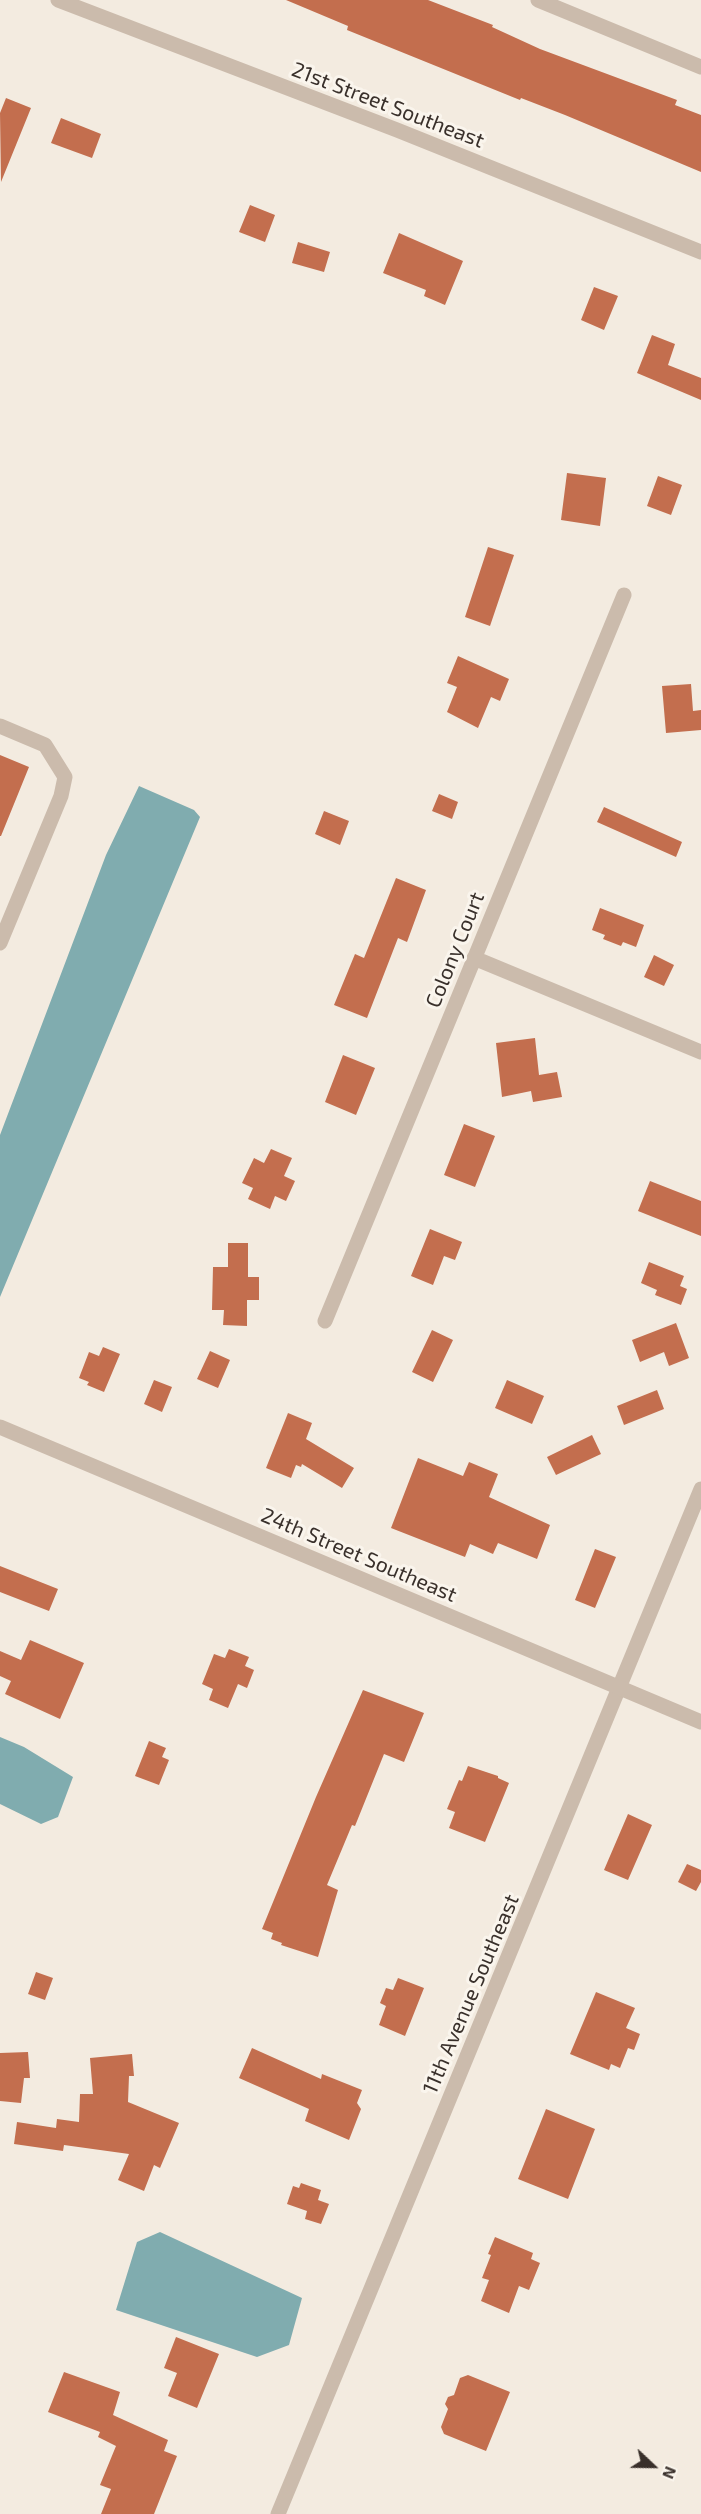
<!DOCTYPE html>
<style>
body{margin:0}
#map{position:relative;width:701px;height:2514px;overflow:hidden;background:#f3ebe0;font-family:"Exo 2",sans-serif}
canvas{display:block}
.north{position:absolute;left:623px;top:2436px;width:60px;height:60px;-webkit-text-stroke:4px #faf5ed;paint-order:stroke;rotate:112deg;font-size:16px;font-weight:700;line-height:24px;text-align:center;color:#39302b}
.north::after{content:'';display:block;margin:auto;width:21px;height:27px;background:#39302b;clip-path:polygon(50% 0,100% 100%,50% 72%,0 100%)}
</style>
<div id="map">
<canvas width="701" height="2514"></canvas>
<div class="north">N</div>
</div>
<script>
const ctx = document.querySelector('canvas').getContext('2d');
ctx.lineJoin = 'round';
function fill(path, color) {
  ctx.fillStyle = color;
  ctx.fill(path, 'evenodd');
}
function strokePath(path, color, width, dash) {
  ctx.strokeStyle = color;
  ctx.lineWidth = width;
  ctx.lineCap = dash ? 'butt' : 'round';
  ctx.setLineDash(dash || []);
  ctx.stroke(path);
}
function drawText(font, color, halo, rows, align = 'center') {
  ctx.font = font + ' "Exo 2",sans-serif';
  ctx.lineWidth = 6;
  ctx.setLineDash([]);
  ctx.textBaseline = 'middle';
  ctx.strokeStyle = halo;
  ctx.fillStyle = color;
  for (const [text, x, y, turn = 0] of rows) {
    ctx.save();
    ctx.translate(x, y);
    ctx.rotate((+turn || 0) * Math.PI / 180);
    ctx.textAlign = isNaN(turn) ? turn : align;
    if (halo) ctx.strokeText(text, 0, 0);
    ctx.fillText(text, 0, 0);
    ctx.restore();
  }
}
fill(new Path2D(`
 M139,786L194,810L200,817L0,1297V1135L106,855Z
 M0,1737L24,1747L73,1777L58,1817L41,1824L0,1804Z
 M160,2232L302,2298L289,2345L257,2357L116,2310L137,2242Z`), '#80acaf');
fill(new Path2D(`
 M286,0H428L493,25L492,27L540,49L677,100L675,105L701,115V172L565,115L521,98L520,100L347,30L348,26Z
 M6,98L31,108L1,182L0,113Z
 M61,118L101,134L92,158L51,143Z
 M250,205L275,215L265,242L239,232Z
 M399,233L463,261L445,305L424,296L426,290L383,273Z
 M298,242L330,252L324,272L292,263Z
 M594,287L618,296L604,330L581,320Z
 M652,335L675,344L668,365L701,378V400L637,373Z
 M567,473L606,478L600,526L561,520Z
 M658,476L682,485L671,515L647,506Z
 M488,547L514,555L490,626L465,617Z
 M458,656L509,679L500,701L491,697L478,728L447,712L457,687L447,683Z
 M691,684L693,711L701,710V730L666,733L662,686Z
 M0,755L29,767L1,836H0Z
 M439,794L458,802L452,819L432,811Z
 M604,807L682,842L676,857L597,822Z
 M324,811L349,821L340,845L315,834Z
 M396,878L426,890L407,942L398,938L367,1018L334,1005L355,954L364,958Z
 M600,908L644,925L636,947L623,942L621,946L603,939L605,935L592,930Z
 M654,955L674,965L664,986L644,977Z
 M535,1038L539,1075L557,1072L562,1097L533,1102L531,1091L502,1097L496,1043Z
 M343,1055L375,1068L356,1115L325,1102Z
 M464,1124L495,1136L475,1187L444,1175Z
 M271,1149L292,1158L284,1176L295,1181L286,1201L275,1196L270,1209L248,1199L253,1188L242,1183L254,1158L264,1163Z
 M650,1181L701,1201V1236L638,1211Z
 M430,1229L462,1242L455,1260L444,1256L433,1285L411,1276Z
 M228,1243H248V1277H259V1300H247V1326L223,1325L224,1310H212L213,1267H228Z
 M649,1262L684,1276L680,1286L687,1289L681,1305L655,1295L657,1290L641,1283Z
 M676,1323L689,1358L669,1366L664,1352L640,1362L632,1340Z
 M432,1330L453,1340L433,1382L412,1372Z
 M103,1347L120,1354L104,1392L87,1385L89,1382L79,1378L89,1352L99,1356Z
 M210,1351L230,1360L218,1388L197,1379Z
 M154,1380L172,1387L162,1412L144,1404Z
 M507,1380L544,1396L532,1424L495,1408Z
 M657,1390L664,1409L624,1425L617,1406Z
 M288,1413L312,1423L306,1439L354,1468L342,1488L302,1464L301,1467L296,1465L291,1478L266,1468Z
 M592,1435L601,1454L556,1475L547,1457Z
 M418,1458L463,1476L469,1462L498,1474L489,1497L550,1525L537,1559L498,1543L493,1554L470,1544L465,1557L391,1528Z
 M595,1549L616,1557L595,1608L575,1600Z
 M0,1566L58,1589L49,1611L0,1592Z
 M30,1640L84,1663L60,1719L5,1694L11,1681L0,1676V1651L21,1660Z
 M229,1649L249,1657L245,1666L254,1670L247,1688L238,1684L228,1708L209,1700L213,1689L202,1684L214,1654L225,1658Z
 M363,1690L424,1713L404,1762L384,1754L355,1826L352,1825L327,1885L338,1890L318,1957L281,1945L282,1943L271,1939L273,1933L262,1929L316,1797Z
 M149,1741L166,1748L162,1757L169,1760L159,1785L135,1776Z
 M468,1766L498,1776V1778L509,1783L485,1842L449,1828L455,1812L447,1809L459,1780L462,1781Z
 M628,1814L652,1825L628,1880L604,1870Z
 M687,1864L701,1870V1882L696,1891L678,1882Z
 M36,1972L53,1978L45,2000L28,1994Z
 M398,1978L424,1988L405,2036L379,2025L386,2006L380,2003L386,1988L393,1990Z
 M596,1992L635,2008L626,2028L640,2034L634,2050L628,2048L620,2068L611,2064L609,2070L570,2054Z
 M252,2048L321,2079L322,2074L362,2090L357,2103L361,2109L349,2140L305,2121L309,2109L239,2078Z
 M28,2052L30,2078H24L21,2103L0,2101V2053Z
 M132,2054L134,2076H129L128,2102L179,2123L160,2168L154,2165L144,2191L118,2180L129,2154L64,2145L63,2151L14,2144L17,2122L56,2128L57,2119L79,2122L80,2094H93L90,2058Z
 M546,2109L595,2129L568,2199L518,2179Z
 M301,2183L321,2190L318,2200L329,2204L321,2224L305,2219L307,2211L287,2204L293,2186L299,2188Z
 M495,2237L533,2253L531,2259L540,2263L529,2290L519,2286L509,2313L481,2301L489,2280L482,2278L491,2255L488,2254Z
 M176,2337L219,2354L197,2408L168,2396L177,2373L164,2368Z
 M64,2372L120,2392L113,2415L168,2440L164,2451L177,2456L154,2514H101L111,2489L100,2485L116,2446L98,2437L100,2432L48,2412Z
 M468,2375L510,2392L486,2451L444,2434L441,2427L448,2409L445,2404L448,2397L454,2395L460,2378Z`), '#c36e4e');
strokePath(new Path2D(`
 M538,0L701,67
 M0,726L45,745L65,777L61,796L0,943
 M474,958L701,1052
 M325,1321L624,595
 M278,2514L701,1489`), '#cbbbac', 15);
strokePath(new Path2D(`
 M58,0L397,130L701,252
 M0,1427L701,1722`), '#cbbbac', 15);
drawText('21px', '#39302b', '#faf5ed', [
 ["21st Street Southeast",388,105,21],
 ["Colony Court",455,950,-68],
 ["24th Street Southeast",359,1555,23],
 ["11th Avenue Southeast",471,1994,-67]
]);
</script>
